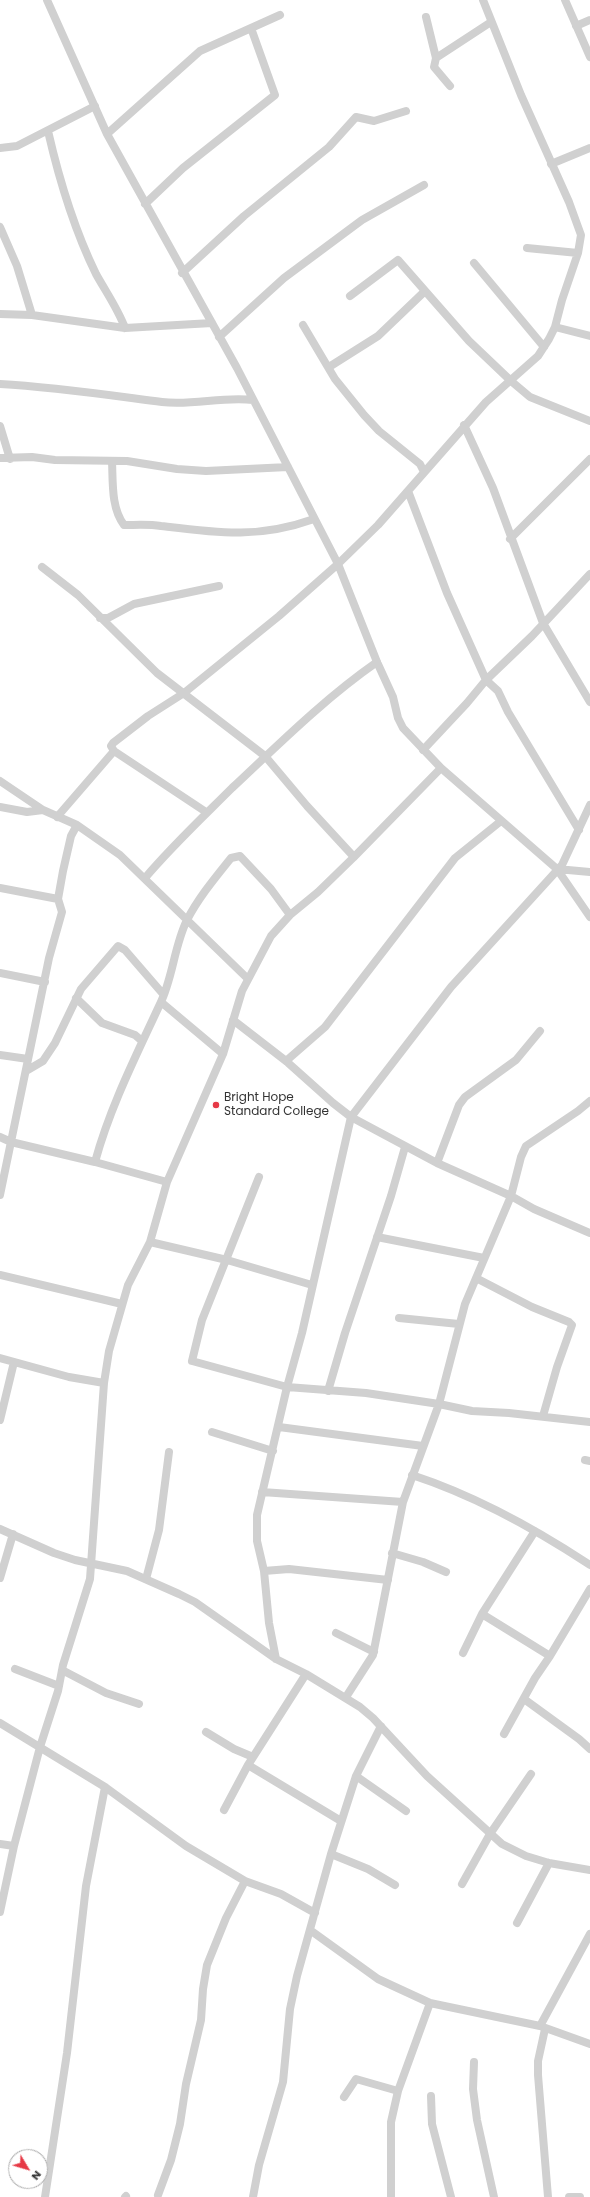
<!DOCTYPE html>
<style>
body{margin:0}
#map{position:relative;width:590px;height:2197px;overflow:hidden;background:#fff;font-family:Poppins,sans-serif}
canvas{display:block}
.north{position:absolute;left:8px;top:2149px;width:40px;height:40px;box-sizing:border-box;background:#fff;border:1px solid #adadad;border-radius:50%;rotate:128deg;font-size:11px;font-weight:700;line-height:16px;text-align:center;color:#333}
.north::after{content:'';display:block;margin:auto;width:14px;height:18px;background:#e63946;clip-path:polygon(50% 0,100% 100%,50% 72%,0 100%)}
</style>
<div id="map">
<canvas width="590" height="2197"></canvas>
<div class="north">N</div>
</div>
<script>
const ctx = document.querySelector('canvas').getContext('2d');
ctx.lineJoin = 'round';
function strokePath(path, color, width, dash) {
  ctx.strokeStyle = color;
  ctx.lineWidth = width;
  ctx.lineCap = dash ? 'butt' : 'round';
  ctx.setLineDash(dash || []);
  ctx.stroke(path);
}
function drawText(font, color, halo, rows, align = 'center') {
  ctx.font = font + ' Poppins,sans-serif';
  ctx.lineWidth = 4;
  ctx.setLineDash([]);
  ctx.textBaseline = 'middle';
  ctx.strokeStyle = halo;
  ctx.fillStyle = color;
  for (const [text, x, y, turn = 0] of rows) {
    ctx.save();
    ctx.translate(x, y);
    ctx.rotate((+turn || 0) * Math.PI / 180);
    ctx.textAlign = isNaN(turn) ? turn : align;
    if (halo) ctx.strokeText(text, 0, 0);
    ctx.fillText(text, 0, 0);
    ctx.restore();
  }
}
strokePath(new Path2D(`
 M47,0L107,134L237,368L338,564L377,662L393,697L398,718L403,728L441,768L557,869L590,917
 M565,0L590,57
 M426,17L436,58
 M576,26L590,20
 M450,86L434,67L436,58L491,22
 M48,131C59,179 74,229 96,274C106,292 118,309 125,328
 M107,134L200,51L280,15
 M0,148L17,146L95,106
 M551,164L590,148
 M145,204L183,168L275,95L251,28
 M0,227L17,266L32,315
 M527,248L578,253
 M474,263L544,347
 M182,273L244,216L329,147L356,117L374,121L406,111
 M350,296L398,260L469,341L511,381L530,397L590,421
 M0,314L32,315L125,328L212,323
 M303,325L335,379L364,415L379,431L420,464L424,472
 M555,327L590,336
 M219,337L284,278L362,220L424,185
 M329,367L378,336L424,292
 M0,384C55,387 108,395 162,402C192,406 223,396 253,400
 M464,425L493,488L543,623L590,702
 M0,426L10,459
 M0,458L32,457L55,460L127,461L177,469L206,471L288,467
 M112,461C113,482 111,508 124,525C136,525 149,524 161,526C218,533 258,539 314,519
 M408,491L447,593L486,680L498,691L508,712L579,830
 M510,539L590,459
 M42,567L78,595L157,673L265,756L307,806L354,857
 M100,618H108L134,604L219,586
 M423,750L467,703L486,680L532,636L590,574
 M0,781L43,810L77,825L120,855L248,979
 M0,807L27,812L43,810
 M206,812L114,751L111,746L113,743L148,716L184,693L279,616L338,564L378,525L486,402L538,356L549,339L555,327L562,300L578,253L581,235L569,202L521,95L483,0
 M57,817L114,751
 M557,869L590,872
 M145,878C172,846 202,818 232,788C279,744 324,699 377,662
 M0,888L58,899
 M0,973L45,982
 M76,998L102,1023L135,1035L142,1041
 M161,1002L223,1054
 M233,1020L286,1061L333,1103L351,1117L437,1163L511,1196L534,1209L590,1233
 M0,1055L28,1059
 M286,1061L325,1027L455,858L501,821
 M26,1071L43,1061L55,1043L81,989L118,946L125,950L163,994
 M0,1137L11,1142L95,1162L167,1182
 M95,1162C110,1107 136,1056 160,1004C173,978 174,946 187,920C199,897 215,878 231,858L240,856L271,889L290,915
 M437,1163L459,1105L465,1097L516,1060L540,1031
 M259,1177L202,1320L192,1361L287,1387L366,1393L439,1404L472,1411L509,1413L590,1422
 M0,1195L49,958L62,912L58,899L63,871L71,836L77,825
 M377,1237L484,1258
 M150,1242L227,1260L312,1285
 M0,1275L122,1304
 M476,1278L532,1307L569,1322L572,1325L557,1367L543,1416
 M399,1318L459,1324
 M0,1358L69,1377L104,1383
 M328,1391L345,1333L391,1196L405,1147
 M0,1420L14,1362
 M279,1427L423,1446
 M212,1432L273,1451
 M585,1460L590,1461
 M412,1475C476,1496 534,1528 590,1565
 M262,1492L403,1502
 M0,1529L54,1553L75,1560L127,1571L179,1594L195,1602L276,1659L306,1674L360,1707L373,1718L427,1776L502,1844L526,1856L549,1863L590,1870
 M392,1553L423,1562L446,1572
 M264,1571L289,1569L388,1580
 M0,1578L13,1534
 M146,1579L159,1530L169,1452
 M482,1614L550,1656
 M336,1633L374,1652
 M463,1653L482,1614L535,1531
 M276,1659L269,1623L264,1571L257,1541V1515L287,1387L302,1333L351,1117L451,987L562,865L590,805
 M15,1669L59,1686
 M62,1670L106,1693L139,1704
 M346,1697L373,1655L403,1502L439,1404L465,1304L511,1196L521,1157L526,1146L578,1111L590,1101
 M524,1699L579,1739L590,1749
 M0,1723L105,1787L186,1846L245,1881L281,1894L315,1913
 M206,1732L234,1749L253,1757
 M504,1734L535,1678L550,1656L590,1589
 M248,1765L341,1821
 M356,1776L406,1811
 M224,1810L248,1765L306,1674
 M0,1844L14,1846
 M331,1854L368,1869L395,1885
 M462,1884L490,1834L531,1774
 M0,1912L14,1846L40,1747L58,1691L63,1665L90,1579L104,1383L109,1351L128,1285L150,1242L167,1182L223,1054L242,991L271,936L290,915L318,892L354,857L441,768
 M517,1923L549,1863
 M310,1930L378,1979L430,2003L540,2026L590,2044
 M540,2026L590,1934
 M545,2029L538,2061V2075L548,2197
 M474,2062L473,2089L477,2120L494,2197
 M431,2096L432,2124L451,2197
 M344,2097L356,2079L398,2091
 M158,2195L171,2160L180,2124L186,2084L201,2020L203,1989L207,1965L226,1918L245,1881
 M45,2197L67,2053L86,1886L105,1787
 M125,2197L126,2196
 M253,2197L259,2165L283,2082L290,2009L297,1976L331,1854L356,1776L381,1726
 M391,2197V2122L398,2091L430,2003
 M569,2197H580`), '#d0d0d0', 8);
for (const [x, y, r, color] of [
 [216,1105,4,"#e63946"]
]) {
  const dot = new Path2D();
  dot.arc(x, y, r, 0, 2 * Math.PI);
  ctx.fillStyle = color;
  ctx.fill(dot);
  strokePath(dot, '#fff', 1.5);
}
drawText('12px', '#333', '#fff', [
 ["Bright Hope",224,1098],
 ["Standard College",224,1112]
], 'left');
</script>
